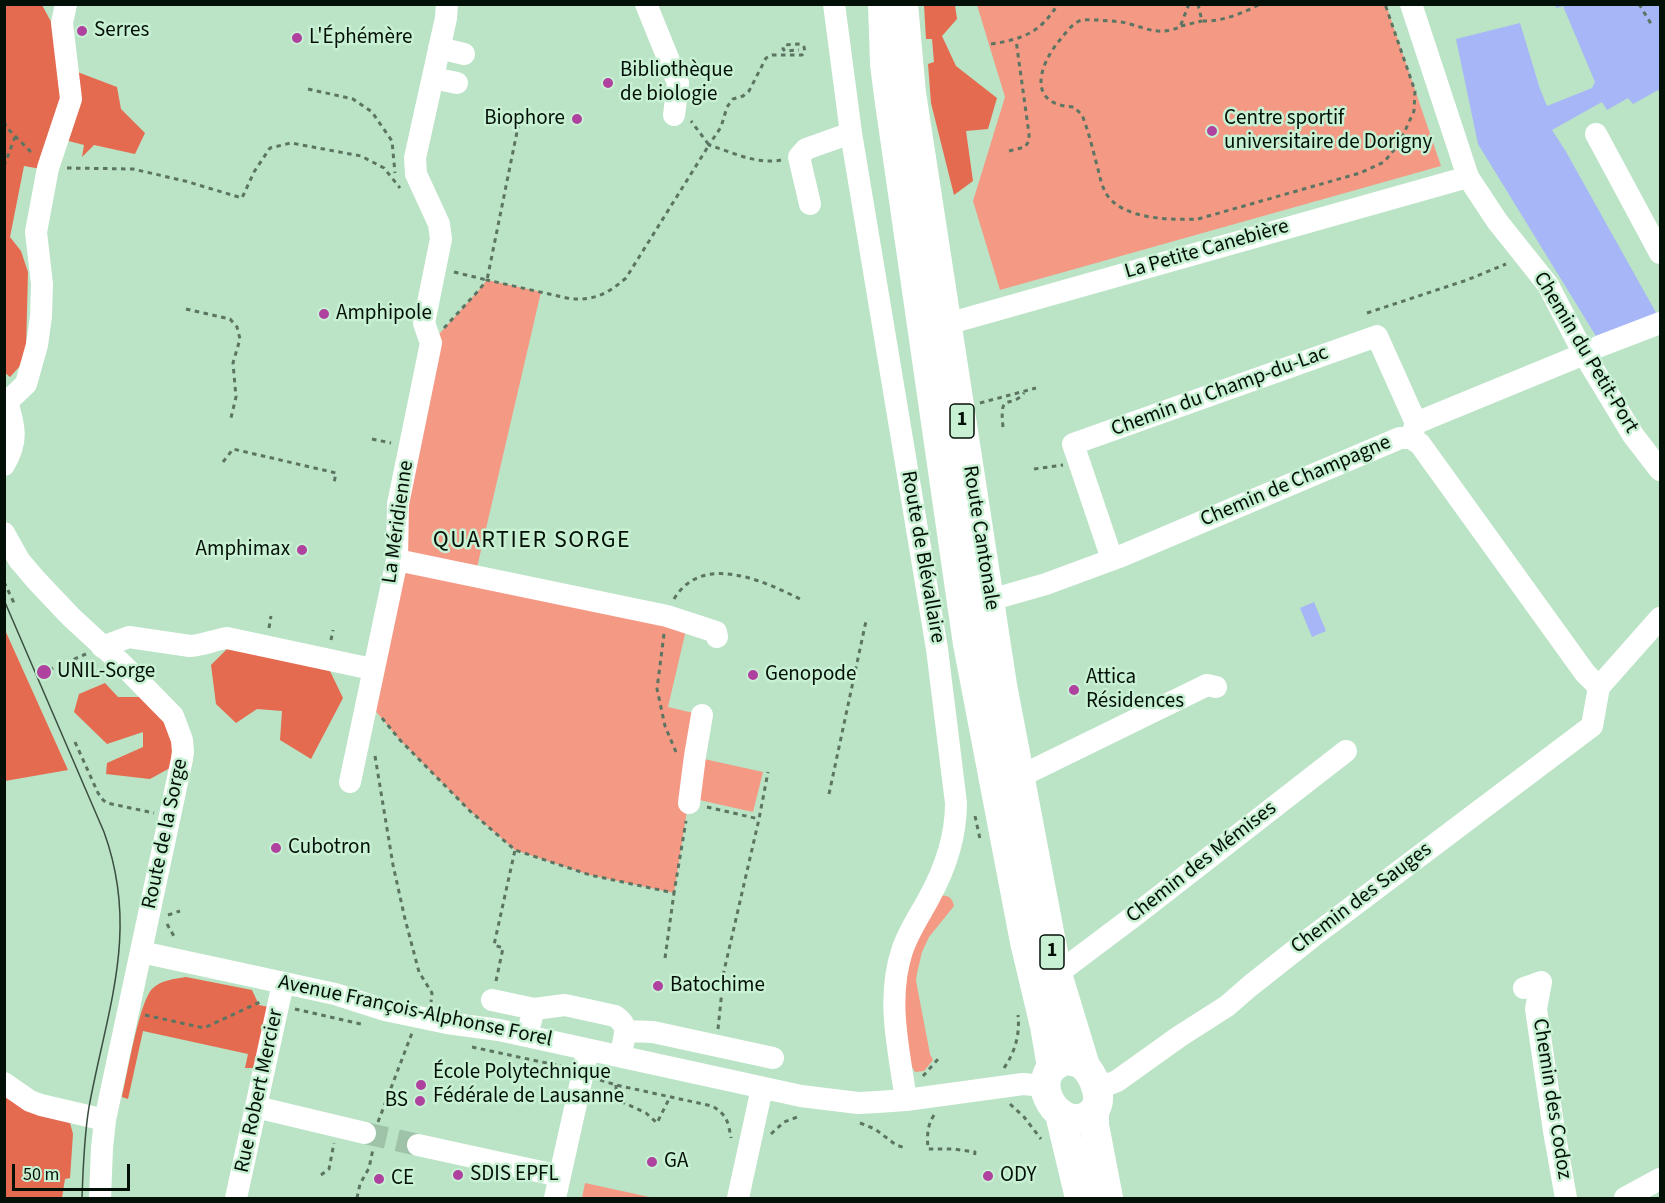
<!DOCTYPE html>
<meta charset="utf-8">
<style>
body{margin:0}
#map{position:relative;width:1665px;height:1203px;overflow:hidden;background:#bbe3c6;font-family:"Source Sans 3",sans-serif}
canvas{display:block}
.frame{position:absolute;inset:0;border:6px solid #031007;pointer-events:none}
.scale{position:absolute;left:12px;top:1164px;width:118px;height:27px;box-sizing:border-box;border:3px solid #031007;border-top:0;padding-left:8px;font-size:18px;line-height:21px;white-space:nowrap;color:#031007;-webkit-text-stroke:4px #c8f0d3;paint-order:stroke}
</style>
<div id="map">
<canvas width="1665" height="1203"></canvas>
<div class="frame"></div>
<div class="scale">50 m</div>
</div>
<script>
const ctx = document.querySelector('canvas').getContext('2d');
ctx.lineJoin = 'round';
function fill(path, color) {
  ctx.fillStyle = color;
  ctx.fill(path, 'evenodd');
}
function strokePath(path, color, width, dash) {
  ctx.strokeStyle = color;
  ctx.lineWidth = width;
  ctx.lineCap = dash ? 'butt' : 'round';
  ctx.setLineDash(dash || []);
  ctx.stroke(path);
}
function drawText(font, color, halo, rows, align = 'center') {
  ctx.font = font + ' "Source Sans 3",sans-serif';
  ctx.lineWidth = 5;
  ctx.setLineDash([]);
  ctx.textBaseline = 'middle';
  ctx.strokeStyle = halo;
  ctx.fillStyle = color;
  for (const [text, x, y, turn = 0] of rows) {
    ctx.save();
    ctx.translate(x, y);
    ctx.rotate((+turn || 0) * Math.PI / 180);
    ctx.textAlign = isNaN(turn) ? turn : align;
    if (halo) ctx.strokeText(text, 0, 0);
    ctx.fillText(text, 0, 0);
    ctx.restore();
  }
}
fill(new Path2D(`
 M977,5H1386L1441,166L1000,290L973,201L1005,97Z
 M487,280L541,292L475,576L686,630L668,707L702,715L674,893L590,875L515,850L470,811L400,740L367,701L431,343L479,290Z
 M704,759L763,772L753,812L695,799Z
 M940,895C949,896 952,897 954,906L929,937L922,952L917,973L916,981L930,1054L933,1060L924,1071L915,1072L909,1062L903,1036L907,957Z
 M585,1183L654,1198H582Z`), '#f49984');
fill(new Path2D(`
 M4,5H42L55,29L59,65L117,87L121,109L145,133L135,154L94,145L82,157L84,145L53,137L41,169L24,166L10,237L21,251L28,272L26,349L20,366L10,377L4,372Z
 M924,5H955L957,19L942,36L956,66L997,98L988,129L966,131L973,181L954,195L931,103L928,64L934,62L932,39H926Z
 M5,630L68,770L5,781Z
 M227,649L329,669L343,698L311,759L280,740L282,711L257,709L236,723L216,704L211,665Z
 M105,683L118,697H142L175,729L170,768L150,779L106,774L107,763L143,747V732L107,744L74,712L79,694Z
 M186,977L252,990L259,1005L269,1007L255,1068H245L248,1054L143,1031L128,1099L122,1097C127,1076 139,1003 152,989C161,980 174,979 186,977Z
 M4,1095L69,1119L73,1134L70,1178L65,1179L62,1198H5Z`), '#e56b50');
fill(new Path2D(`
 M1555,5H1660V89L1633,104L1628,98L1607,110L1602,102L1552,130L1565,150L1659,318L1599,341L1478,144L1456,39L1520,23L1540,89L1547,106L1592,88L1595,82L1563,6L1556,8Z
 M1314,602L1326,631L1312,637L1300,608Z`), '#a6b6f7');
strokePath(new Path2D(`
 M365,1133L418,1145`), '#9fc3a9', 22, [22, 11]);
strokePath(new Path2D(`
 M1189,4L1180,27C1159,35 1151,30 1130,24C1120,21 1109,21 1098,20C1092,20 1085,19 1079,21C1071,25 1065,34 1059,41C1038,67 1027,105 1074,107L1082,115C1089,132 1093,151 1098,169C1100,178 1102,187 1107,195C1124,220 1172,220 1198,219L1360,173L1384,162L1399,144L1414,111L1415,91L1385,4
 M1198,4L1202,21C1221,22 1244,13 1260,4
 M1639,4L1653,27
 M1181,26L1202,21
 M991,44C1023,39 1040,33 1058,4
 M308,89L353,99L372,112L392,141L395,173
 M4,122L7,128L33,154
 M1009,151L1025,147L1029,141V134L1016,40
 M781,160C758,165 731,152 709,145L721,127L727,107L733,99L743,96L749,91L766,58L772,55H802L805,52L804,47L801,44L784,45L783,49L785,51L799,50
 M4,166L15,137
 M67,168L133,169L185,181L242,198L254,172L270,148L291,143L361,156L384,168L400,188
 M454,272L487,280L520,117
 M186,309L230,319L237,327L240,339L233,363L236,397L230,422
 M1367,313L1467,280L1506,264
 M444,328L479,290L487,280L571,299C596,300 607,294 626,278L709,145L691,121
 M980,403L1036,388
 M1003,427C999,390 1010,410 1024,393
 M372,439L391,443
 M223,462L233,449L336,473L334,483
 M1034,469L1063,465
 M4,582L15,605
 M674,599C702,552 764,581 802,600
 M269,628L271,616
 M664,634L657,689L665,726L676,752
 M331,640L333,630
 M49,670L86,654
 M382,718L400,740L470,811L515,850L590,875L674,893L686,821
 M75,742L98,793L103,800L107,803L154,813
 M375,756L393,865L405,919L419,972L432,993L431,1002
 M829,794L866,621
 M707,807L759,819
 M975,816L980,839
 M168,915L180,911
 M167,924L175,938
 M665,958L674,893
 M496,981L503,948L494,945L515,850
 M295,1009L361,1024
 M145,1015L204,1028L260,1002
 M718,1029L724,971L759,819L768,772
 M472,1047L565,1067
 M1004,1068C1015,1052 1020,1035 1018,1015
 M923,1076L939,1058
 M600,1080L616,1085L712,1106C727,1115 728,1121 731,1138
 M616,1085V1093L620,1101L646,1113L657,1123L670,1097
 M1010,1104L1024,1117L1041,1139
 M934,1115C927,1126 927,1136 928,1149H954L975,1152L974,1159
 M378,1122L412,1033
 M860,1123L875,1129L896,1145L905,1148
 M771,1134L784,1122L800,1116
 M321,1175L329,1169L334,1143
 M357,1198L360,1184L369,1168L373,1149`), '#5b7562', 3, [4.5, 4.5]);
strokePath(new Path2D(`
 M646,4L678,83L674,115
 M834,4L851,133L937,649L956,803C956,836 945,869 929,898C920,915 908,932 902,951C886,1000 899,1050 906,1100
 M1411,4L1468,177L1497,221L1548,285L1584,354L1633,435L1660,470
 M439,48L464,54
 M433,78L457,83
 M1596,134L1660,253
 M810,204L799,157L806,149L851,133
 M946,320H961L1468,177
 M1416,423L1584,354L1600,346L1660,323
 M4,465C18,442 15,427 7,402L26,384L37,345L41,316L42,284L36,232L48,168L71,99L62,23L66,4
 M4,533L19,560L36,580L71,617L121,663L173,716L182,740L183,752L182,759L105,1120L102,1148L100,1198
 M1112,559L1073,444L1377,336L1416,423L1411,438
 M397,560L667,616L716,632L717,637
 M990,600L1046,584L1119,557L1400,438H1411L1420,444L1585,673L1599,687
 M102,647L129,637L190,646C203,645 214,640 227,638L372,669
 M1599,687L1660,618
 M1019,777L1207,685L1216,687
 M350,782L397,560L398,504L431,343L424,323L441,239L439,224L416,174L415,158L446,18L447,4
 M689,803L695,756L702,715
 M141,952L335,994L385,1010L447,1023L499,1030L801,1096L858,1103L877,1102L906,1100L1023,1084L1045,1086
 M1057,974L1138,913L1346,751
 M1524,988L1541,982L1536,1009L1554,1131L1566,1198
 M492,1000L534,1009L530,1024
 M534,1009L565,1005L615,1016C627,1024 626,1031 623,1044
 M626,1031L653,1032L773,1058
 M4,1083L30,1101L41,1105L105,1120
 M1097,1089L1117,1081L1180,1036L1227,1006L1250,986L1312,937L1592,726L1599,687
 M256,1107L365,1133
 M418,1145L560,1176
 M236,1198L283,983
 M555,1198L588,1050
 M738,1198L762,1088
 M1625,1198L1660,1179`), '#fff', 22);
strokePath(new Path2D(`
 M883,4L885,64L889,96L968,644L1025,942L1045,1026L1052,1067
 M903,4L911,93L1002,685L1057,974L1085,1066
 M1066,1060C1073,1061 1079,1062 1084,1066C1093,1074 1101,1094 1097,1105C1095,1111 1089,1116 1084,1118C1053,1128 1025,1072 1066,1060Z
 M1094,1111V1125L1108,1198
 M1060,1114L1080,1198`), '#fff', 30);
strokePath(new Path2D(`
 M4,600L104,832C140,931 107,1009 89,1107C84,1137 83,1168 82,1198`), '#3a4f40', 1.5);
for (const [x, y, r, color] of [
 [82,31,6,"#af419f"],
 [297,38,6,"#af419f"],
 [608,83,6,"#af419f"],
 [577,119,6,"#af419f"],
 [1212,131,6,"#af419f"],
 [324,314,6,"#af419f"],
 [302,550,6,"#af419f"],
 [44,672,8,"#af419f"],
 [753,675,6,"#af419f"],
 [1074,690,6,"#af419f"],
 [276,848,6,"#af419f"],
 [658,986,6,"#af419f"],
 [421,1085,6,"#af419f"],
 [420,1101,6,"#af419f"],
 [652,1162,6,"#af419f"],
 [458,1175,6,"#af419f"],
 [988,1176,6,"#af419f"],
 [379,1179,6,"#af419f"]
]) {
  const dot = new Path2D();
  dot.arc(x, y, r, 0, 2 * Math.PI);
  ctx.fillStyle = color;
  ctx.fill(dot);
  strokePath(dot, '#c8f0d3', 2);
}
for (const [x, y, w] of [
 [962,421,24],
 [1052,952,24]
]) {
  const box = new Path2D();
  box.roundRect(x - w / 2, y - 17, w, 34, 4.5);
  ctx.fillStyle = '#c8f0d3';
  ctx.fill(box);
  strokePath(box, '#031007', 1.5);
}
drawText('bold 20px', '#031007', null, [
 ["1",962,421],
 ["1",1052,952]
]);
drawText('21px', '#031007', '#c8f0d3', [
 ["Serres",94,31],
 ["L'Éphémère",309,38],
 ["Bibliothèque",620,71],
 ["de biologie",620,95],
 ["Biophore",565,119,"right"],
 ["Centre sportif",1224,119],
 ["universitaire de Dorigny",1224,143],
 ["Amphipole",336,314],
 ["Amphimax",290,550,"right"],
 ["UNIL-Sorge",57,672],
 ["Genopode",765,675],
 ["Attica",1086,678],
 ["Résidences",1086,702],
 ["Cubotron",288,848],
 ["Batochime",670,986],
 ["École Polytechnique",433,1073],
 ["Fédérale de Lausanne",433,1097],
 ["BS",408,1101,"right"],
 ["GA",664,1162],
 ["SDIS EPFL",470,1175],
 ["ODY",1000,1176],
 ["CE",391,1179]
], 'left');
drawText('21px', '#031007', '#c8f0d3', [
 ["La Petite Canebière",1207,250,-16],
 ["Chemin du Petit-Port",1585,353,59],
 ["Chemin du Champ-du-Lac",1220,392,-20],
 ["Chemin de Champagne",1296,482,-23],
 ["La Méridienne",399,522,-82],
 ["Route Cantonale",980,538,81],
 ["Route de Blévallaire",922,557,80],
 ["Route de la Sorge",166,834,-78],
 ["Chemin des Mémises",1202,863,-38],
 ["Chemin des Sauges",1362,899,-37],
 ["Avenue François-Alphonse Forel",415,1012,12],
 ["Rue Robert Mercier",260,1091,-78],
 ["Chemin des Codoz",1551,1099,81]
]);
ctx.letterSpacing = '1.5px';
drawText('24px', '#031007', '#c8f0d3', [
 ["QUARTIER SORGE",532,542]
]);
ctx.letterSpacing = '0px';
</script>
